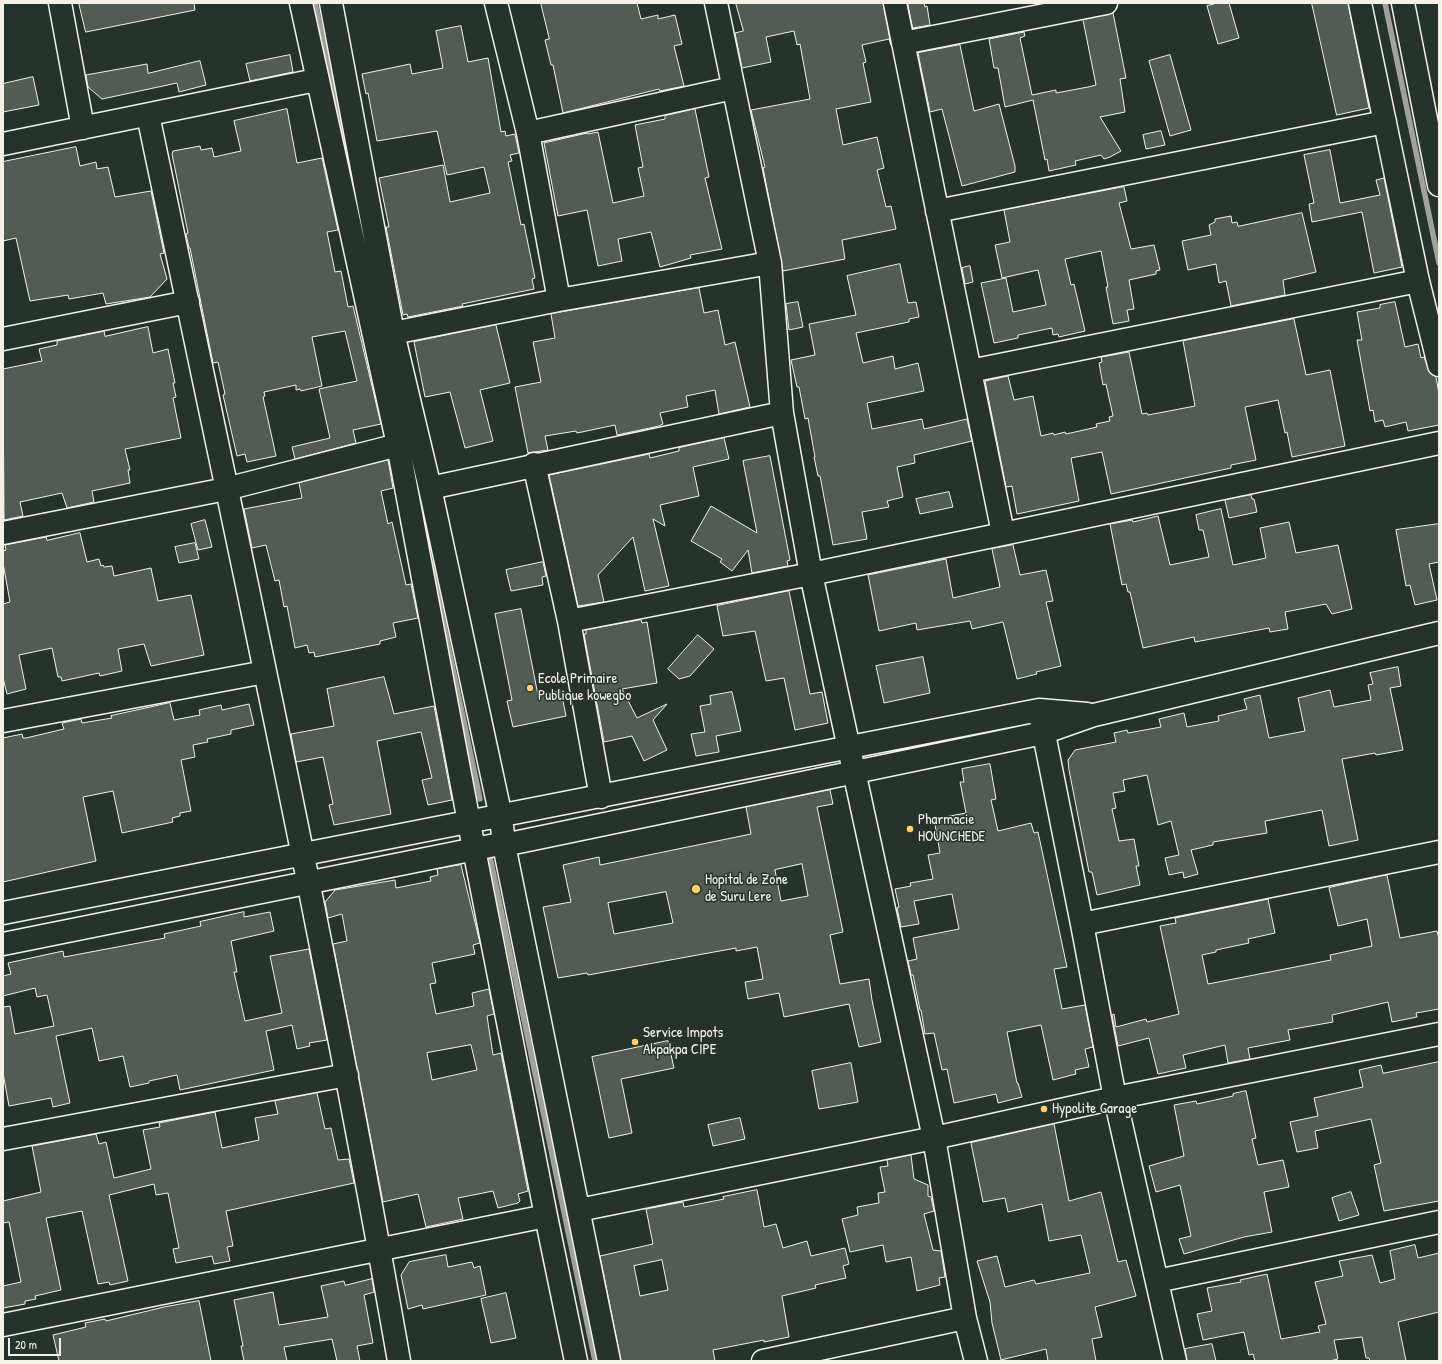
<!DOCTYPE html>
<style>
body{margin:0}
#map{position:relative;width:1442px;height:1364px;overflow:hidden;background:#26332d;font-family:"Patrick Hand",sans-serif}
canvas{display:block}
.frame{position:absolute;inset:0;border:4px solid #f4f1e8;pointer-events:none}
.scale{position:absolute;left:8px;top:1338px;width:53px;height:18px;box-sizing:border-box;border:2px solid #f4f1e8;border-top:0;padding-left:5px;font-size:12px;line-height:14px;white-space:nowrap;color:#f4f1e8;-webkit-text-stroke:3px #26332d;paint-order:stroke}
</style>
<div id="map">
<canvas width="1442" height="1364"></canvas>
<div class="frame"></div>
<div class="scale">20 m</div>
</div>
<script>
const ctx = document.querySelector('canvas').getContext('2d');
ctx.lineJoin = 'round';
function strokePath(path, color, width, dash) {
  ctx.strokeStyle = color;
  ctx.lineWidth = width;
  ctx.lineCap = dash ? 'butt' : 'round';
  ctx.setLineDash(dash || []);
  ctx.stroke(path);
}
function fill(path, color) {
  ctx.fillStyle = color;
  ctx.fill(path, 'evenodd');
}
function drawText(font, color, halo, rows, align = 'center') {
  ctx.font = font + ' "Patrick Hand",sans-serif';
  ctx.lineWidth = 3;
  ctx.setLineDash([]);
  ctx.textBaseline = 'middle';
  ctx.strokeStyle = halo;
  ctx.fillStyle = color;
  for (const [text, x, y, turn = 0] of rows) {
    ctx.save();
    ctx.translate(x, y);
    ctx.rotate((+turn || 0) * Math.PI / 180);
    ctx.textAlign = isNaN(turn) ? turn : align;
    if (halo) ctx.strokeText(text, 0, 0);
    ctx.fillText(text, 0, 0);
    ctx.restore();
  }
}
strokePath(new Path2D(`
 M315,3L359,216
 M1385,3L1439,263
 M431,563L480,799
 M489,852L595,1361`), '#9fa39b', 5.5);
const building = new Path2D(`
 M79,3H194L195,10L86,32Z
 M541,3H637L641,19L658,15V19L675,15L682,44L674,46L684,86L660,91L659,89L563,113L553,65H551L545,40L549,39Z
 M736,3H883L891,45L889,39L862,45L866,62L863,63L871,102L836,109L843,145L877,137L884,168L877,170L886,207L891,206L896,229L842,240L845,259L783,271L763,168L765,167L751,110L810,99L800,44L797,45L794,31L766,37L771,62L742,68L735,33L743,31Z
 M908,3H924L925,7L927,6L930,25L913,28Z
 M1218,3H1229L1239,38L1218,44L1207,6Z
 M1312,3H1348L1369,108L1337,115Z
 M1113,13L1126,78L1120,79L1125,112L1100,117L1121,151L1110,157L1104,159L1101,155L1075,161L1076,165L1049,171L1047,159L1045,160L1033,100L1005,107L998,68H994L989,39L1024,32L1025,36L1020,38L1032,95L1056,90V93L1088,87L1096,85L1083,20Z
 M461,26L468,62L488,58L501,132L505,131L506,136L515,134L519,153L510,155L512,161L508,162L521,225L524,224L535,278L532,279L534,289L462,304L463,306L408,317L407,314L403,315L386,227H389L379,178L443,165L450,202L490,193L484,167L447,175L437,131L377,141L368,93L366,94L362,74L410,64L412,74L443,68L436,31Z
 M960,45L974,111L999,104L1015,166V172L962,186L942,109L930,112L918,53Z
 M290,55L293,72L250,81L246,64Z
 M1170,55L1191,130L1170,136L1149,61Z
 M200,61L206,85L179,92L177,83L102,99L88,87L86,75L147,64L148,73Z
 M33,77L39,105L3,112V84Z
 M287,109L297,163L322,158L338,230L327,232L335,272L341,271L348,307L353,306L381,424L353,430L356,443L295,459L292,447L330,438L319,389L357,381L345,331L312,337L322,386L301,391L300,389L296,390V385L264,392L265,396L263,397L276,456L247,462L245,454L237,456L223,395L225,394L218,362L213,363L190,248H189L186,234L188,233L172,154L173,151L200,146L201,150L212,148L214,157L241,151L234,121Z
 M695,109L709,177L705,178L722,249L690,255L691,258L660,267L651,232L618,239L622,261L598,266L587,210L558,216L544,143L587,133L588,134L598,132L613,203L644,196L638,168L643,167L635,125L665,119V116Z
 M1161,131L1165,145L1146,149L1143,135Z
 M76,147L80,166L96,162L97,169L108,167L115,197L151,191L164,253L160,254L167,279L150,297L106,304L103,293L69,299L68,295L30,301L16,238L3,241V162Z
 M1330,150L1340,203L1380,195L1376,180L1384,178L1402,267L1374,273L1362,212L1312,222L1309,204L1314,203L1304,155Z
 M1124,187L1127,201L1119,203L1131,249L1154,245L1160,270L1156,271V274L1129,280L1134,309L1127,310L1129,321L1113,324L1106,287H1108L1101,251L1065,259L1071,285L1074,284L1085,331L1059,337L1058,334L1053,335L1052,328L1018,335V338L994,343L981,283L1006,278L1013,312L1046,305L1038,270L1002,278L995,245L1010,242L1004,210Z
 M1302,213L1316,272L1283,280L1285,295L1231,306L1226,281L1219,283L1216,264L1188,270L1182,241L1211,235L1209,225L1215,222V219L1231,216L1232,223L1237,222L1238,226Z
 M900,264L908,303L916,302L919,317L909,319V322L856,333L863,363L893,356L895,369L918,363L924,391L867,403L872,429L922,419L924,429L967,419L972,441L914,455L915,463L897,467L903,497L887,501L889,507L862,512L867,539L833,545L820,476H818L814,457H815L808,418L805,419L799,387H797L791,360L815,355L809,324L856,315L847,276Z
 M970,266L973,282L965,284L962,268Z
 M699,288L704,313L718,310L725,345L735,342L750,407L719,414L715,390L686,396L688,407L660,413L663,424L659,426L617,435L615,425L577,433L576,431L545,436L548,450L528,453L515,387L541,382L533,342L555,338L551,314Z
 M798,302L803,327L789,330L786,304Z
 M1395,302L1405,347L1418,344L1421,358L1424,357L1430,373L1436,377L1439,394V425L1408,431L1406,422L1385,427L1383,420L1375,422L1373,410L1370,411L1357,340H1362L1357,312L1380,308V305Z
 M1294,319L1306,375L1330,370L1345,446L1292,457L1287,432L1285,433L1278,400L1245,407L1256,460L1231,465V468L1111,494L1102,452L1071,458L1079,501L1017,514L1012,486L1006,487L985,381L1008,376L1014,400L1033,396L1041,436L1053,433L1054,435L1065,432L1066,434L1097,427L1096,424L1110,421L1109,417L1113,416L1106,384L1103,385L1099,363L1102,362L1101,357L1129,352L1142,414L1147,413L1148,415L1195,406L1183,341Z
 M496,325L510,383L480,390L493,441L465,448L450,392L425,397L414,342Z
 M148,327L153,353L168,349L175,383H173L176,397L173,398L181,438L125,449L130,470H128L130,483L92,491L94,502L67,508L62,493L20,502L23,516L4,520L3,369L42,361L39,349L57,345V341L104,331L105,336Z
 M724,438L729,459L693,467L699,496L660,505L665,526L653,519L669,586L645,591L633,537L598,575L604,602L578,606L549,475L649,454L650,458L679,451V448Z
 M770,456L790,560L787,561L788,566L752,573L748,550L732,571L720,562L722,559L691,541L711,506L757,533L743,461Z
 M388,460L393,488L381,491L388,524L392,522L406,585L411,584L418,618L393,623L396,637L380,641V644L315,657L314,652L309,653L307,645L295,648L287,606L284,607L279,580L275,581L266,545L252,548L244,509L302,498L299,483Z
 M949,492L953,507L920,514L916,499Z
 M1251,495L1252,499H1254L1257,512L1229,518L1225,500Z
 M1221,509L1233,565L1266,558L1260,528L1289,522L1296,553L1338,545L1352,609L1332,614L1326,604L1285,612L1288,629L1270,632L1269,628L1195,642L1194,637L1143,648L1130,592H1128L1126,584L1122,585L1110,524L1132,520L1133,522L1158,516L1170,565L1209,557L1203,530H1199L1196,515Z
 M205,520L212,547L198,550L191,524Z
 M1439,524V562L1429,564L1437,600L1415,605L1410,585L1406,586L1396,530Z
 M80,533L87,562L99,559L101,566L103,565L104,567L112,566L114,576L151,568L158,601L191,595L204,655L151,666L144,644L118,649L122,671L100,676L99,673L62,681L61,677H58L52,648L19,655L26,689L7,694L3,678V604L10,602L3,563V551L6,550L5,545L46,537L47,540Z
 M195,543L199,559L179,563L175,547Z
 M1013,545L1020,575L1046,570L1053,601L1046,602L1061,666L1036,672L1037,674L1017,679L1003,622L972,629L970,621L917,630L916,623L879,631L868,575L946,559L953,598L1000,587L992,549Z
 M543,562L546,576L542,577L543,585L511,591L506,570Z
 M789,591L810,694L822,692L828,723L795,730L784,678L766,681L755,631L723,636L717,606Z
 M521,609L538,695L561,691L566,716L513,727L507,701L512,700L495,614Z
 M641,620L642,623L647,622L657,683L622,689L637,718L667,704L653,720L667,750L644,761L632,736L604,742L584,634H586V630Z
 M698,635L714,649L690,676L679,679L668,669Z
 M923,657L930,693L884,703L876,666Z
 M1398,667L1401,686L1390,688L1403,750L1376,755L1375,753L1342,759L1358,840L1329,846L1322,810L1265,821L1267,833L1213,842V845L1191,850L1198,874L1184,878L1183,872L1169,875L1165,858L1179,855L1171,821L1158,825L1147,775L1123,780L1125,791L1113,793L1116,808L1112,809L1119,841L1134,839L1139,866H1136L1140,885L1097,895L1092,872H1089L1069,770L1068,760L1075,750L1116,742L1114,733L1127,730L1128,733L1161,727L1159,719L1184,713L1187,727L1219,721L1218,716L1247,709L1244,699L1260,695L1269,738L1305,731L1298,698L1330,690L1334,707L1371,700L1368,685L1373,684L1370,673Z
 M384,677L394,714L434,706L452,800L428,805L422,780L432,778L421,732L377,741L391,814L334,825L329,805L333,804L323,757L296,762L291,734L334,726L327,689Z
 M732,692L741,731L716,736L719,752L696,756L691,734L705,732L700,706L711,704L710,696Z
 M170,703L174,720L200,715L199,710L221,705L222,710L249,704L254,725L231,730V734L207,739L208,742L193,745L195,757L181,760L191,811L180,813V816L172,818L173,822L122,833L113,791L83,797L96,861L3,882V738L22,734L23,738H26L64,729L62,723L81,719L82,723L112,718L111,716Z
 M990,764L996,799L991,800L998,831L1031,823L1034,833L1038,832L1067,967L1054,969L1062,1009L1085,1005L1093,1047L1085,1049L1089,1067L1075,1070L1076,1074L1053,1080L1041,1025L1007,1032L1017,1083H1018L1022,1097L998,1103L996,1094L954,1103L947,1069L942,1070L934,1033L925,1034L921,1010H920L913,975H911L908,961L917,959L913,938L959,929L952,894L914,901L919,924L901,927L897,908L899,907L895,889L911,886L910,883L933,879L928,855L940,853L934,819L966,813L960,782H964L962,769Z
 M830,790L833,804L817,807L843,932L830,935L840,984L869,979L872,1000L881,1042L859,1047L849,1004L784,1017L779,993L748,999L745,982L763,979L757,947L736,951V948L588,975L587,973L558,978L543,907L571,902L563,865L599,857L600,865L751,834L746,807ZM802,864L808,896L781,901L775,870ZM666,892L673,923L614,934L608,903Z
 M461,865L480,943L473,945L475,954L432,963L436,983L430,984L436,1014L474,1006L472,993L489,989L494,1014L487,1016L493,1055L501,1053L528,1191L518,1194L520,1201L518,1203L498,1208L493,1191L458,1198L463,1219L426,1227L418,1194L383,1202L333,944L347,941L342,914L328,918L325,902L335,890L395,880L396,888L431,881L430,877L438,875L437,869ZM471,1045L477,1070L432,1080L427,1053Z
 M1387,875L1400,938L1437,931L1439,939V1009L1416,1013L1417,1017L1392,1022L1388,1002L1332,1015L1333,1022L1288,1030L1290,1040L1248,1048L1250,1059L1228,1063L1225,1045L1183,1055L1186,1068L1158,1074L1149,1038L1118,1046L1112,1015L1114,1014L1116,1027L1146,1019L1147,1022L1179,1014L1160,926L1176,923L1175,918L1268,899L1275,933L1248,939L1249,943L1216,950V952L1202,955L1208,984L1331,960L1330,955L1372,946L1367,919L1338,926L1329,888Z
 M244,912V917L270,912L274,931L231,941L237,972H234L245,1021L282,1013L270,956L309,949L327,1040L309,1043L310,1046L297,1049L292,1025L266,1031L274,1070L180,1090L177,1075L149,1081V1083L130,1087L123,1056L99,1061L92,1028L56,1036L70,1103L53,1107L51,1098L9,1106L3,1073V1007L10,1006L15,1034L54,1026L47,995L37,997L35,988L3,996V976L11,974L8,963L63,951L64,957L165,938L164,934L201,926L200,922Z
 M668,1041L674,1068L621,1079L632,1133L609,1138L592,1057Z
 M1439,1062V1201L1384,1211L1374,1165L1381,1163L1371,1119L1315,1131L1318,1148L1297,1152L1290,1122L1318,1116L1314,1098L1363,1087L1359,1070L1381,1065L1383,1073Z
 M851,1063L858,1102L819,1109L812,1071Z
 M1246,1091L1256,1138L1252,1139L1258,1165L1283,1160L1289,1187L1264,1192L1272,1232L1244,1237L1184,1254L1179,1239L1191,1236L1180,1185L1156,1192L1149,1166L1184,1156L1174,1105L1196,1101L1197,1104L1233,1096V1094Z
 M317,1093L325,1129L331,1128L338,1160L349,1159L354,1183L226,1211L233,1246L227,1247L230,1261L214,1264L212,1256L176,1263L173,1249L179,1248L168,1193L156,1195L154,1184L109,1195L128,1281L110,1285L109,1282L98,1284L82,1211L46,1218L61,1290L35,1296L36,1299L25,1301V1304L3,1308V1286L21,1282L9,1222L3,1223V1201L41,1192L32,1146L96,1134L99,1144L106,1142L114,1178L151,1169L143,1130L160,1127L159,1123L215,1112L222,1148L259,1140L255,1118L278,1114L275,1101Z
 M740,1118L745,1139L713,1146L708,1125Z
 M1054,1124L1069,1201L1101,1192L1118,1262L1126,1260L1136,1296L1095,1307L1102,1337L1092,1339L1096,1361H1048L1046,1349L1001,1360L992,1323L990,1302L977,1261L997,1256L1005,1287L1034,1280L1036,1284L1090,1273L1081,1235L1049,1241L1042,1204L1008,1212L1005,1198L983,1202L971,1143Z
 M911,1155L914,1179L928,1185V1196L931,1197L934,1211L924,1214L933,1250L941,1251L945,1277L939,1278L940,1285L917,1291L911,1257L886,1262L883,1245L850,1252L842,1219L858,1215L857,1207L879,1203L878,1193L885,1192L880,1167L888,1166L887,1160Z
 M757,1190L764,1227L776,1224L783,1248L807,1241L811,1256L845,1248L849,1264L843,1266L846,1278L815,1285L816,1288L782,1296L789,1337L764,1342V1340L713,1350L715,1361H621L600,1256L653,1244L646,1209L683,1202L684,1207L724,1199L723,1197ZM662,1260L668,1290L640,1296L634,1266Z
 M1351,1192L1359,1215L1339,1221L1332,1198Z
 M1415,1245L1418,1258L1439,1253V1312L1398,1322L1406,1361H1370L1369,1358H1366L1362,1337L1334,1340L1338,1359L1330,1361H1255L1253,1354L1249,1355L1244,1332L1203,1340L1197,1314L1212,1311L1207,1288L1241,1282L1240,1280L1267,1274L1281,1339L1320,1332L1318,1326L1326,1324L1315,1282L1343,1276L1339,1261L1372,1255L1380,1283L1395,1279L1390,1251Z
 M446,1255L448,1267L472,1262L474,1268L480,1266L486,1295L423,1309L422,1305L408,1309L401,1275L409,1262Z
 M372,1279L374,1292L364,1295L373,1343L357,1346L360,1361H337L332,1339L284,1347L287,1361H244L241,1346H243L234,1300L273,1292L279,1325L328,1317L321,1286L344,1281L345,1285Z
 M506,1293L516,1338L491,1343L481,1299Z
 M199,1301L211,1361H59L53,1335L86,1327L85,1323L105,1319L106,1321L164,1307Z
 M1212,1344L1216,1361H1187L1185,1349Z`);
fill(building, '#525c55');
strokePath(building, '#f4f1e8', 1);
const minor = new Path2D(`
 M60,3L83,128
 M301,3L398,445L474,849L546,1216L576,1361
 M331,3L393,333L430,488L501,817L504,845L609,1361
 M496,3L528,133L559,300
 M716,3L770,263L782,413L811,574L934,1138L965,1318L976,1361
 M895,3L1003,533
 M1360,3L1418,281L1439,365
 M1403,3L1439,185
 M903,43L1106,3
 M148,115C235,530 326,944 399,1361
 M528,133L733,88
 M3,144L316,80
 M937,211L1385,122
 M393,333L559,300L770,263
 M3,339L188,302
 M970,371L1418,281
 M534,464L569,621L601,797
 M430,488L782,413
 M3,533L226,489L398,445
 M569,621L811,574L1439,443
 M1041,719L1082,924L1115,1098L1175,1361
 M3,721L265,672
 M3,913L1039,710L1087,714
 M1082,924L1439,852
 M3,944L500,844L504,845L1043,733L1094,715L1439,633
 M3,1139L347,1075
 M579,1210L934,1138L1115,1098L1439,1034
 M1157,1281L1439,1222
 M3,1325L546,1216
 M763,1361L965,1318`);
strokePath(minor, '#f4f1e8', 25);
strokePath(minor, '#26332d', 22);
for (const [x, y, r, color] of [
 [530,688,4,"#ffd166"],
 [910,829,4,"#ffd166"],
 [696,889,5,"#ffd166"],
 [635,1042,4,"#ffd166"],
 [1044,1109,4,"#ffd166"]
]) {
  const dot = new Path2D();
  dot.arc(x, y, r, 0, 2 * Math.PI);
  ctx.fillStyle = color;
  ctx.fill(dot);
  strokePath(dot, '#26332d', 1.5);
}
drawText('15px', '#f4f1e8', '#26332d', [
 ["Ecole Primaire",538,679],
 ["Publique kowegbo",538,696],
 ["Pharmacie",918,820],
 ["HOUNCHEDE",918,837],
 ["Hopital de Zone",705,880],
 ["de Suru Lere",705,897],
 ["Service Impots",643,1033],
 ["Akpakpa CIPE",643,1050],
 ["Hypolite Garage",1052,1109]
], 'left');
</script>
